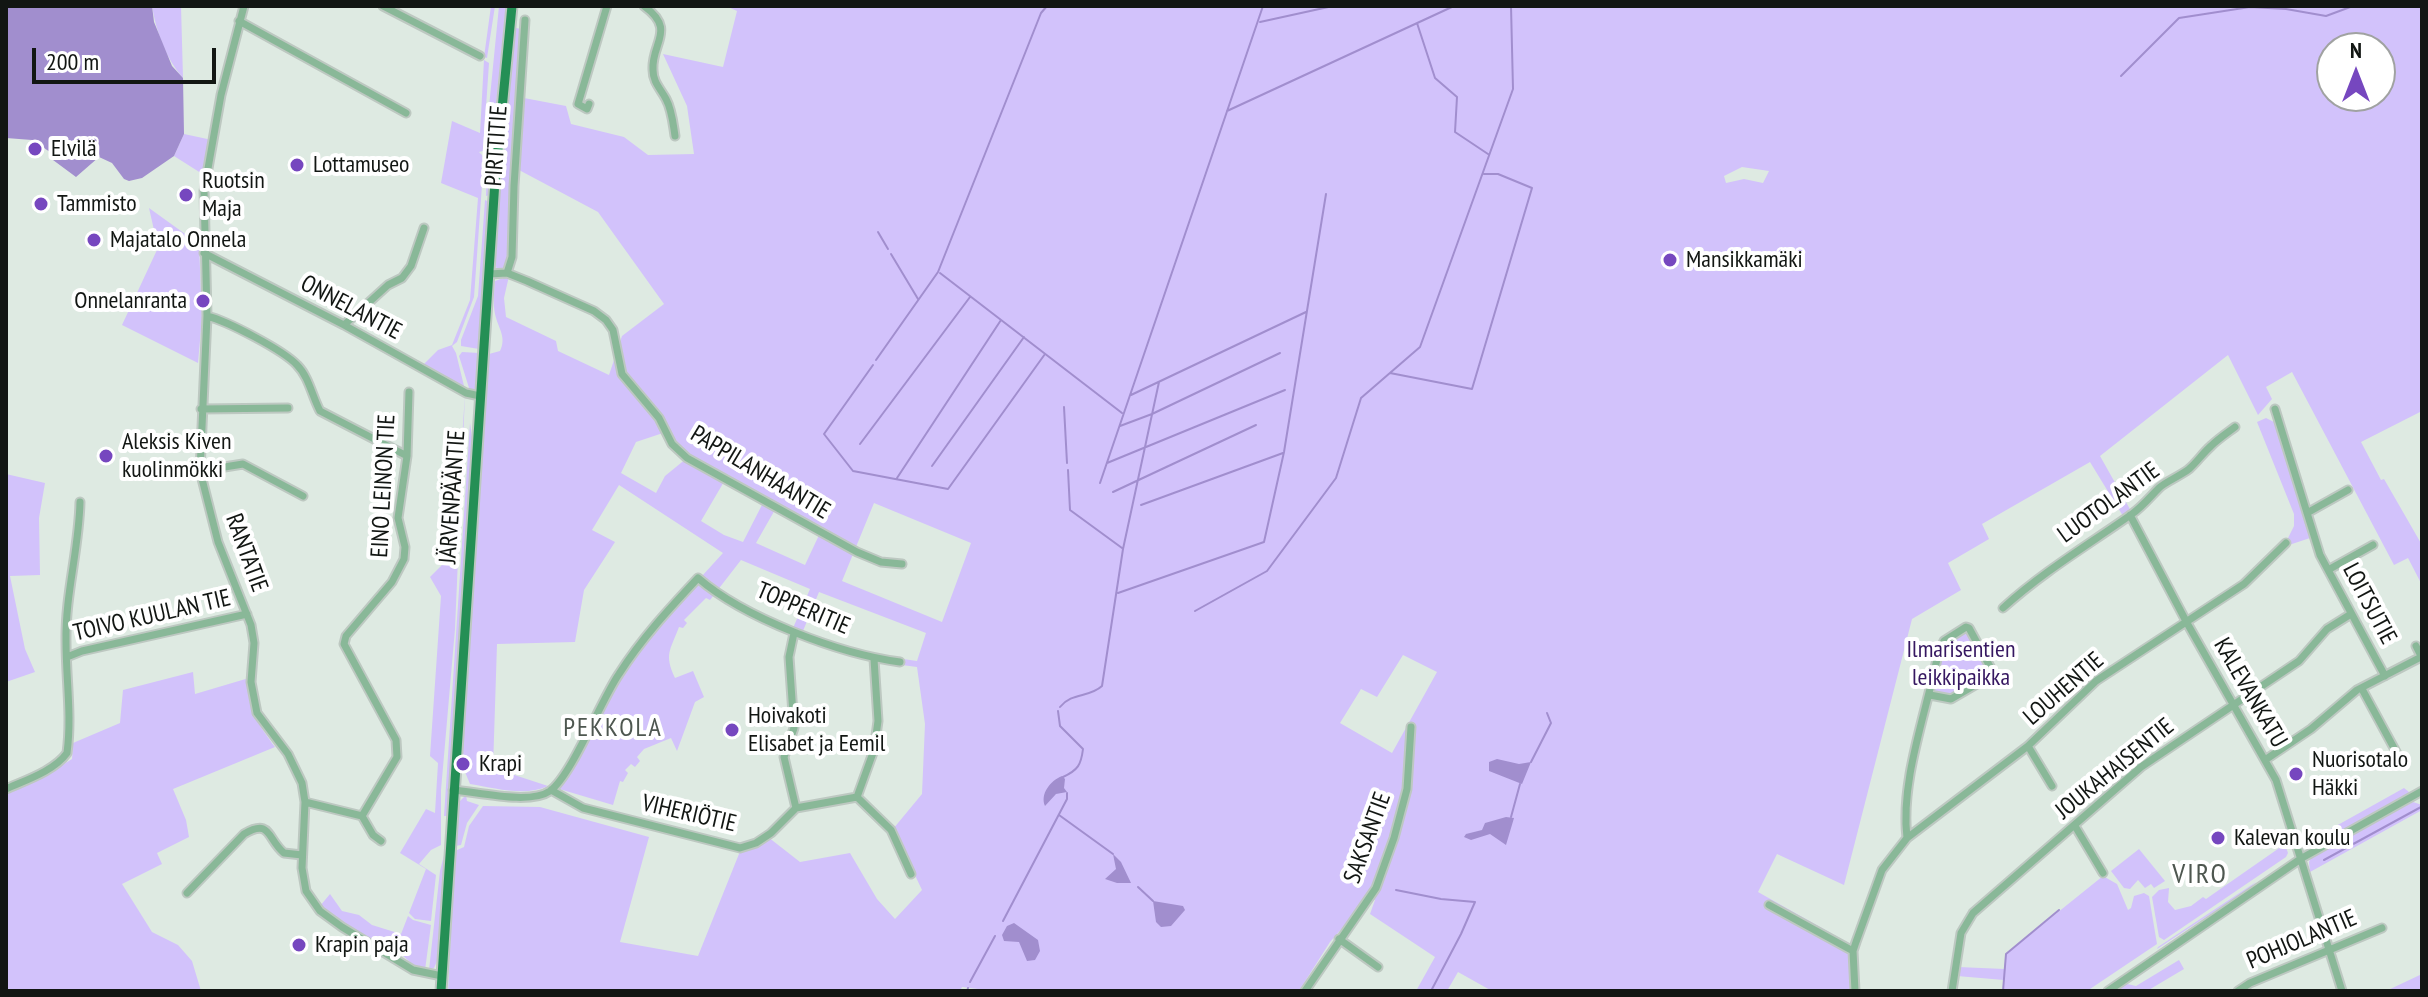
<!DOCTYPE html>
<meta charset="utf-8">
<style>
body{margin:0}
#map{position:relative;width:2428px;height:997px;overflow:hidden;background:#deeae2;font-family:"PT Sans Narrow",sans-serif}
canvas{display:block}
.frame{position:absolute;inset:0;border:8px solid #121613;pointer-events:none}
.north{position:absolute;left:2316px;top:32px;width:80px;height:80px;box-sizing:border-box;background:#fff;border:2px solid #a0a2a1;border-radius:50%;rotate:0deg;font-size:22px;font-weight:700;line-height:32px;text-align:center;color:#121613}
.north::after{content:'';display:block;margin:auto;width:28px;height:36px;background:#7647bf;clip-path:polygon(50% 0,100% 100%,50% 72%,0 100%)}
.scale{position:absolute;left:32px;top:48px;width:184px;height:36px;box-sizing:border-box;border:4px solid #121613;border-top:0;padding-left:10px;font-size:24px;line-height:28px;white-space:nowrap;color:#121613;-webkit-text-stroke:6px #fff;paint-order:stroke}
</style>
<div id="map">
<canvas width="2428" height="997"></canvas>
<div class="frame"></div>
<div class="north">N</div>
<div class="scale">200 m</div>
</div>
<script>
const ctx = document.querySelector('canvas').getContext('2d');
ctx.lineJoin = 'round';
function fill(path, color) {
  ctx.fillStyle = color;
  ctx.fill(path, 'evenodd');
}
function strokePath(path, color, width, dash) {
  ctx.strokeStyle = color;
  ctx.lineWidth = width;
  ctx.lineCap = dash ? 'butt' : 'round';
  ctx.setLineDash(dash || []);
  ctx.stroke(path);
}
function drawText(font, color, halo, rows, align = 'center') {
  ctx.font = font + ' "PT Sans Narrow",sans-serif';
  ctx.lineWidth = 8;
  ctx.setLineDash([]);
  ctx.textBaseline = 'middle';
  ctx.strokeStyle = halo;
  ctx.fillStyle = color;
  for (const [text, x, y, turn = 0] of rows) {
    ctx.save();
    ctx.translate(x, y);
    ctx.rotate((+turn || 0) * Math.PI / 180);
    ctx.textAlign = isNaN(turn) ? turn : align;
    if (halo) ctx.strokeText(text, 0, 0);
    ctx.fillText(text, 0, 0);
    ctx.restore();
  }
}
fill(new Path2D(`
 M152,6H181L183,78C166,59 156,31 152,6Z
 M491,6H495L487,58L484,57Z
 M499,6H506L496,104L491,118L488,117Z
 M726,6H2422V411L2361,442L2381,480L2384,479L2422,545V585L2408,558L2394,565L2292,372L2266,387L2272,399L2258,415L2228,355L2100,456L2131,511L2123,516L2090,462L1982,524L1989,539L1948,563L1961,590L1912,619L1844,885L1777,854L1758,892L1852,945L1850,991H1492L1458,972L1447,991H1416L1435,957L1370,914L1375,900L1369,898L1330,942L1299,991H994L962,987L960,991H448L455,851L464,847L469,826L483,806L540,807L649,837L620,942L698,956L741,849L768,837L800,862L850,853L877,899L895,919L922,890L893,829L922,794L925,724L917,667L902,665L903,659L917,661L926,633L819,592L803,631L793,628L810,589L741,560L710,600L706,598L684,620L687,623L683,628L679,627C670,651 664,654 675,678L693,671L704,697L695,702L677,751L671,738L644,749L637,757L640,761L635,767L631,764L625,770L628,773L623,782L620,781L613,805L556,788L626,665L650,633L723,553L619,485L592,530L615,542L584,590L575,642L497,644L493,768L548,786C525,797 495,788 470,784L465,772L462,744L489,354L500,351C507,337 498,328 495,314C493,304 494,291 495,281L509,276L504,298L506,317L556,341L558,351L609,375L622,336L664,304L598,212L519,170L524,98L566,106L571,124L624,137L648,155L694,154L687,106L663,54L723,67L737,11ZM2332,48H2380V96H2332ZM1742,167L1769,171L1763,183L1744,179L1726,183L1724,176ZM666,432L687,458L665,476L656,493L621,473L636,442ZM725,480L764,501L743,542L724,535L701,521ZM874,503L971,543L942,622L842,581ZM776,508L820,533L805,565L756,543ZM1403,655L1437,672L1392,753L1340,723L1361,689L1377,697Z
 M516,28L521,29L508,262L505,270L497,271L495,261L510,51Z
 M484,60L489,63L483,151L479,152L484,157L474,297L457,342L452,346L456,353L465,390L422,366L438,350L452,345L470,300L478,198L441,183L452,121L480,133Z
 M488,130L491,131L490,195L486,196Z
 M184,134L212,140L204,175L174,156Z
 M485,200L489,202L479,349L461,346V340L478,296Z
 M149,208L199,244L202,318L198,363L122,325L163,237L154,230Z
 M462,352L479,353L477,387L473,391H470L459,356Z
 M465,394L455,629L441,790V845L431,850L419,864L436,875L431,921L415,919L409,913L426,869L400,853L426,809L435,813L438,763L430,756L441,596L430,577L449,558L456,531Z
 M2266,418L2276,423L2310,538L2289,545L2287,540L2294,526V514L2257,422Z
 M470,423L473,444L447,816H444Z
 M6,474L45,483L39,518L40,575L10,576L25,649L35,672L6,682Z
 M1966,627L1994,674L1951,699L1930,695L1944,641Z
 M193,672L195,694L249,678C245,706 259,725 275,747L173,789L186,820L189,837L157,853L162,864L122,884L152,932L178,945L192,961L201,991H6V793L51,772L72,759L73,743L120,723L123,690Z
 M2404,788L2409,792L2407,794L2310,848L2302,845Z
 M466,795L467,801L479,805L467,823L461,845L455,846L459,802Z
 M2413,802L2422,805V810L2310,872L2309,862L2312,855Z
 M2285,844L2288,853L2286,857L2164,940L2159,937L2152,897L2159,890L2169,888L2168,902L2175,910L2191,906L2203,897L2206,899Z
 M2139,849L2165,881L2154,888L2151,884L2145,888L2138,880L2130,889L2124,888L2111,871Z
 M444,855L438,959L434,968L429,970L440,871Z
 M2103,876L2117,884L2128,910L2131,908L2134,896L2144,893L2149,896L2157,944L2087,991H2003L2004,980L1957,976L1958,967L2005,969L2006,954Z
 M2256,882L2249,889L2157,949L2158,947Z
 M330,894L342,911L359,915L372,925L401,934L408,916L413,920L431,925L425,970L416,967L396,950H389L337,921L320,906Z
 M2179,960L2184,969L2147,991H2112L2123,983L2136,986Z
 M2422,974L2421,991H2386Z`), '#d2c2fb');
fill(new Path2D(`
 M6,6H152L154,22L172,66L183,78L184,134L174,156L142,178L129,181L124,179L112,163L99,157L76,177L53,160L50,152L32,140L6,138Z
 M1497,759L1519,764L1531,762L1522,784L1489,771V762Z
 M1062,776L1065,779L1064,788L1067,792L1056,794L1045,806C1040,794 1050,781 1062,776Z
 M1506,817L1514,818L1506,845L1490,834L1471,840L1464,837L1466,834L1482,830L1485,823Z
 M1113,854L1121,862L1131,883H1117L1105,879L1116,869Z
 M1153,901L1183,906L1185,910L1171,926L1161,927L1156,922Z
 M1014,923L1038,940L1040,951L1035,960L1027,961L1019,942L1004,941L1002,935L1007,926Z`), '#a18ece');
strokePath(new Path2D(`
 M1260,22L1333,6
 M1417,23L1435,78L1457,97L1455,132L1488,154
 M2121,76L2179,18L2250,7L2286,9L2326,16L2353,6
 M1227,111L1454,6
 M878,232L888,249
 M891,254L918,299
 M940,273L1122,413
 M876,360L938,272L1041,13L1047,6
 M873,365L824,434L853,471L948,489L1045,354
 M1390,373L1472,389L1532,188L1498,174H1484
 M1131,395L1306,312
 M1064,407L1067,463
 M1120,426L1152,414L1280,353
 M860,444L970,297
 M1107,463L1285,390
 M932,466L1024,337
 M1068,470L1070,510L1122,548
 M897,478L1001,320
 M1100,483L1263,6
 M1113,492L1256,425
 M1141,505L1283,453
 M1118,593L1264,542L1284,452L1326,194
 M1195,611L1267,571L1336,478L1361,398L1420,347L1513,89L1511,6
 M1060,707C1072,692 1089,698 1102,686L1123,549L1159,382
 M1058,711L1060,726L1083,749C1081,765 1078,770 1063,777
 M1531,762L1551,723L1547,713
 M1059,815L1113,854
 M1511,817L1520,784
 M2324,860L2421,807
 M1138,887L1153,901
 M1396,890L1441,899L1475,902L1461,934L1431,991
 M1003,921L1067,799V793
 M970,982L995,936
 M967,991L968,988
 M2003,991L2006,954L2059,910`), '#a18ece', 2);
const minor = new Path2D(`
 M244,6L221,95L204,191L207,316L200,471L218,542L251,625L254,643L251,682L257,713L288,754L302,783L305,802L302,868L306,891L320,911L342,927L413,970L442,976
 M383,6L480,56
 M644,6C677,30 651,43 653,70C653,82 660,88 666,99C672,110 673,123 675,136
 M239,21L406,113
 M589,104L587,109L578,104L607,6
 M204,253L344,325L466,393L480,396
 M507,273L512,257L514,186L525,20
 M489,274L507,273L527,281L594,311L606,320L613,330L622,374L659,418L672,444L687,458L857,552L881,562L902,564
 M207,316C227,321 283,350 297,365C309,377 312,396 320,411L407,456
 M344,325L388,285L402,278L411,266L424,228
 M201,409L288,408
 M2275,409L2320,555L2385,676
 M200,471L243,464L303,496
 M2307,513L2348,490
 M2130,515L2187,623L2276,780L2342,991
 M2328,570L2373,545
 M2003,608C2044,571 2088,545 2132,514C2143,506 2150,497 2159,488C2165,482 2180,476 2189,469C2197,462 2203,453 2211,446C2218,439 2227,433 2235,427
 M794,633L789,657L794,728L784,757L796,808
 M2416,646L2422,658
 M67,657L82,651L247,614
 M2362,689L2401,761
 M2028,746L2052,786
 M2265,760L2311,729L2357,690L2421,657
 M6,789C26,780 54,771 67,753C72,716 66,679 66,642C65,595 79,549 80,502
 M453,790C478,792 530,805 550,791C572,775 601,700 619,674C642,638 669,609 698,578C744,618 840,654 900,662
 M551,790L583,808L740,848L756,843L771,833L796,808L857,797
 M857,797L874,750L878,721L874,659
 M857,797L891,830L911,874
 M305,802L362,816L397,757L396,740L344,644L346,636L392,582L404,559L405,547L398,518L407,456L409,392
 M362,816L373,835L381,841
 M2075,826L2103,873
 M1907,838C1900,780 1927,711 1938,654L1944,641L1966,627L1969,628L1994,674L1951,699L1930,695
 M187,893L244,834C271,818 267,839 284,853L302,855
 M1769,905L1853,951
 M1339,939L1378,967
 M1305,991L1376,888L1394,838L1407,789L1411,727
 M1855,991L1853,951L1856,942L1882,870L1907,838L2028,746L2096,681L2244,584L2286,543
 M1952,991L1961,933L1973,913L2141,767L2299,661L2327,629L2351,614
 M2108,991L2302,858L2422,791
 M2238,991L2250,983L2382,928`);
const major = new Path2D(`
 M441,991L495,181L512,6`);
strokePath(minor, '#bdc8c1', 11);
strokePath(major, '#bdc8c1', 13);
strokePath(minor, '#89b898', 7);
strokePath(major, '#248f55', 9);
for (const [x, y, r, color] of [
 [35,149,8,"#7647bf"],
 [297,165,8,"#7647bf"],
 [186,195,8,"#7647bf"],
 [41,204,8,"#7647bf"],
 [94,240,8,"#7647bf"],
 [1670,260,8,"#7647bf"],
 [203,301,8,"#7647bf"],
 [106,456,8,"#7647bf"],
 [732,730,8,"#7647bf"],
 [463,764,8,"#7647bf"],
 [2296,774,8,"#7647bf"],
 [2218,838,8,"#7647bf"],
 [299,945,8,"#7647bf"]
]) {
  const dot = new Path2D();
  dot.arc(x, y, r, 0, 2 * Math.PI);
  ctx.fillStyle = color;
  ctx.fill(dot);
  strokePath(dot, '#fff', 3);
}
drawText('24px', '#121613', '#fff', [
 ["PIRTTITIE",497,146,-86],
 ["ONNELANTIE",351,308,28],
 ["PAPPILANHAANTIE",760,473,31],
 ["EINO LEINON TIE",384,486,-87],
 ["JÄRVENPÄÄNTIE",453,497,-86],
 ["LUOTOLANTIE",2109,503,-36],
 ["RANTATIE",246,553,70],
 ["LOITSUTIE",2369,604,62],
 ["TOPPERITIE",803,609,23],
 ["TOIVO KUULAN TIE",152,616,-13],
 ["LOUHENTIE",2064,689,-41],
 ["KALEVANKATU",2250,693,60],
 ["JOUKAHAISENTIE",2115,769,-39],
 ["VIHERIÖTIE",689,814,13],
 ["SAKSANTIE",1368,838,-70],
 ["POHJOLANTIE",2302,940,-23]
]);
drawText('24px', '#121613', '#fff', [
 ["Elvilä",51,149],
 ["Lottamuseo",313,165],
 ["Ruotsin",202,181],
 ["Maja",202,209],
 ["Tammisto",57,204],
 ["Majatalo Onnela",110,240],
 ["Mansikkamäki",1686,260],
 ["Onnelanranta",187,301,"right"],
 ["Aleksis Kiven",122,442],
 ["kuolinmökki",122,470],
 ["Hoivakoti",748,716],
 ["Elisabet ja Eemil",748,744],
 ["Nuorisotalo",2312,760],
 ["Häkki",2312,788],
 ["Krapi",479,764],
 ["Kalevan koulu",2234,838],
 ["Krapin paja",315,945]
], 'left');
drawText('24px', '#361761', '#fff', [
 ["Ilmarisentien",1961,650],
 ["leikkipaikka",1961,678]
]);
ctx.letterSpacing = '2px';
drawText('26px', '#4e5750', '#fff', [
 ["PEKKOLA",613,729]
]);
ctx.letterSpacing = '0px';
ctx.letterSpacing = '2px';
drawText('28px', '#4e5750', '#fff', [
 ["VIRO",2200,875]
]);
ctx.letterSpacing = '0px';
</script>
